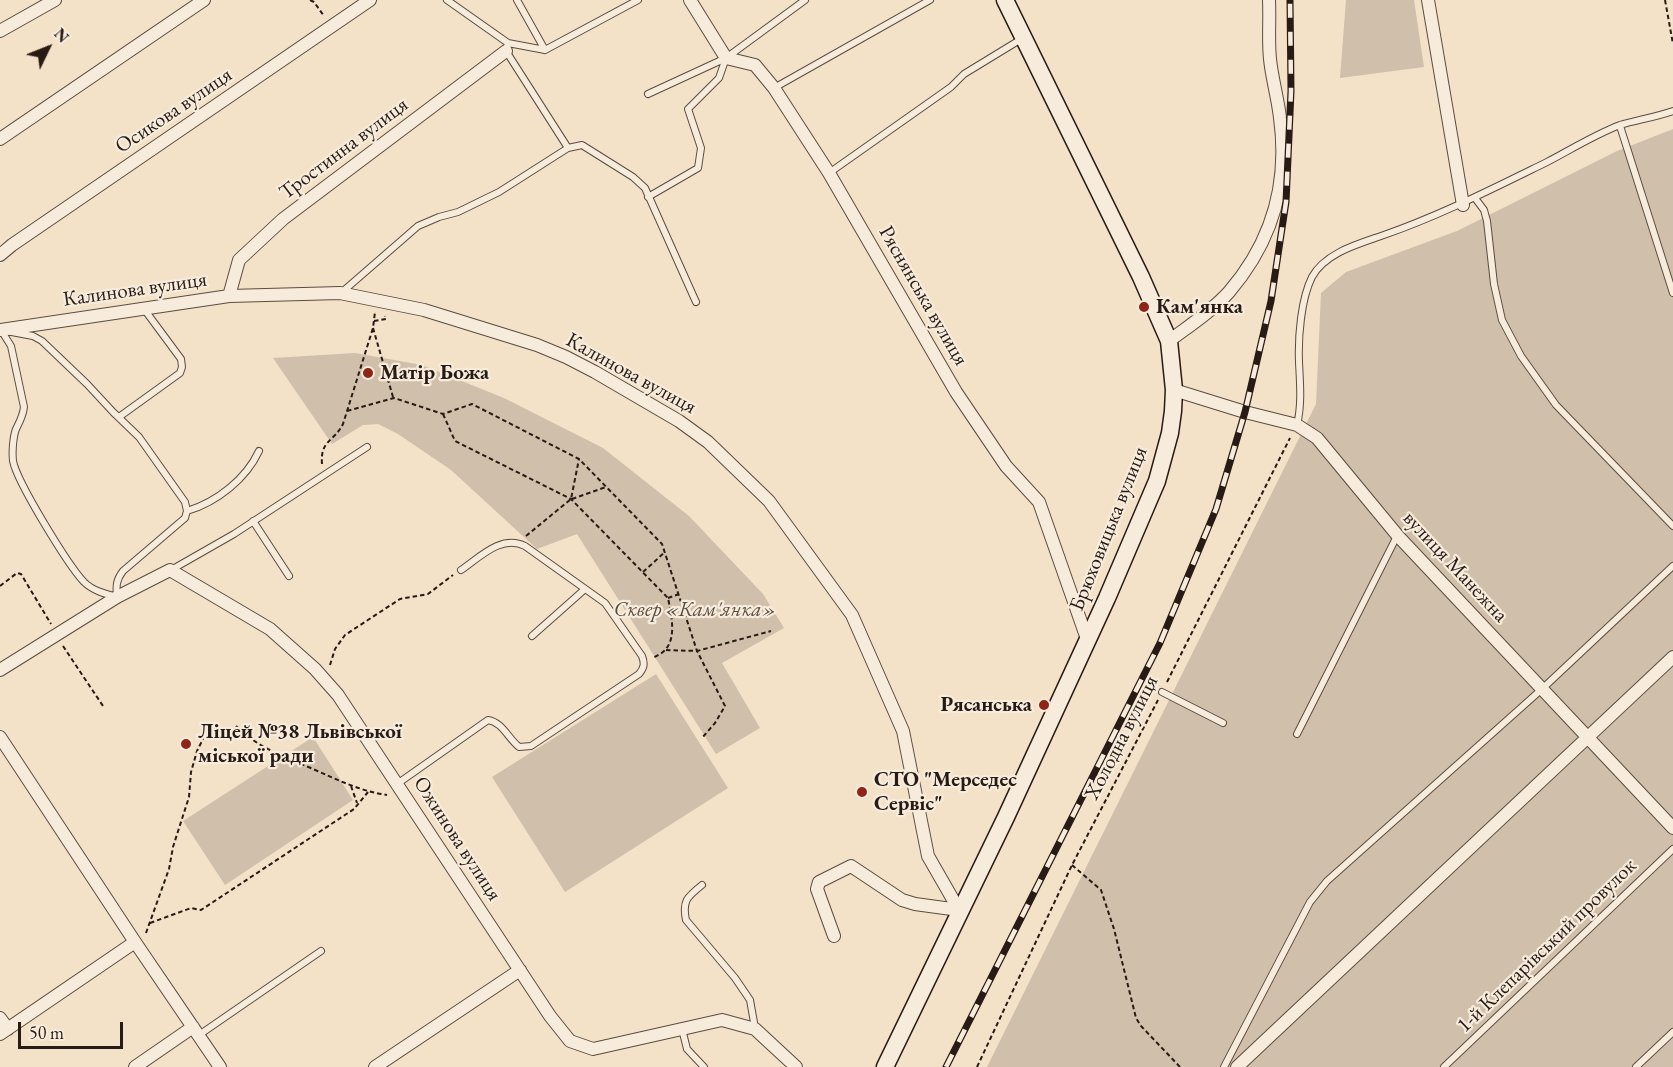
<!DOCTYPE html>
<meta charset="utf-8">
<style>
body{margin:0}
#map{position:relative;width:1673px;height:1067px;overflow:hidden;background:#f3e1c8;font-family:"EB Garamond",serif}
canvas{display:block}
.north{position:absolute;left:18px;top:18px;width:60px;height:60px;-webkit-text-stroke:4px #f7ecdb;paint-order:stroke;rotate:47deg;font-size:16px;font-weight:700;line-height:24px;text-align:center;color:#281b16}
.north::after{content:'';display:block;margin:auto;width:21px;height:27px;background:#281b16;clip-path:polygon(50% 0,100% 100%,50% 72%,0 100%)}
.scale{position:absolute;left:18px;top:1022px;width:105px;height:27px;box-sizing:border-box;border:3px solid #281b16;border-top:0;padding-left:8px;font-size:18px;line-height:21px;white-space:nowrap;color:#281b16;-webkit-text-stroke:4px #f7ecdb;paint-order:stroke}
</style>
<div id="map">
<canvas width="1673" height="1067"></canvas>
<div class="north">N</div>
<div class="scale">50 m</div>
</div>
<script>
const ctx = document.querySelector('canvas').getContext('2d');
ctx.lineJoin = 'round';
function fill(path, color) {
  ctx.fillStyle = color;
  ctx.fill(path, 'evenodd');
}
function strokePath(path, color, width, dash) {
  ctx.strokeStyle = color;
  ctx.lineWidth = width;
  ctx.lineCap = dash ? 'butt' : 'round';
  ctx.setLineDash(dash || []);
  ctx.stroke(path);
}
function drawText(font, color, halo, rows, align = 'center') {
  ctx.font = font + ' "EB Garamond",serif';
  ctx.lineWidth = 4.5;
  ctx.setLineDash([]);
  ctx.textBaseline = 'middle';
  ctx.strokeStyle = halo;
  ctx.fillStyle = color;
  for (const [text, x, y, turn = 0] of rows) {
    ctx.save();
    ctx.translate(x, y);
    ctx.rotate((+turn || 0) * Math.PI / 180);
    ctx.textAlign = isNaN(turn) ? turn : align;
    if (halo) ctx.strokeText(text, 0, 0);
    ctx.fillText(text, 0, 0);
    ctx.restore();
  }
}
fill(new Path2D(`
 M1346,0H1414L1424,67L1340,78Z
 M1673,129V1067H987L1316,404L1321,293L1346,272L1457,231L1617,151Z
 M355,353L422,365L504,398L603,448L689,516L763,594L784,628L722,663L760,728L716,754L577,534L537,549L451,470L398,434L378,424L363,425L332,444L273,358Z
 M656,674L728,788L565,892L492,777Z
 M313,737L353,800L225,885L183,821Z`), '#d0bfaa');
const service = new Path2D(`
 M447,0L508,43L506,51L568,148
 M517,0L545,50
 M508,43L545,50L638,0
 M774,88L930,0
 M648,94L726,58L805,0
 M1620,126L1673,293
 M829,173L951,87L964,74L1023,38
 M648,197L698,168L701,148L688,109L719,78L726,58
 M1475,198L1484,210L1487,221L1494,284L1502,320L1521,356L1556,405L1673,526
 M341,293L418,226L439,217L458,212L499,192L568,148L582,145L633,177L645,188L696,302
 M1,330L33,336L42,341L87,384L113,412L139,437L185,502L187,511L185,518L123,571C116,580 116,586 117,597C106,594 93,591 84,582C68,565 17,482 13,461C12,452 13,437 16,429C20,421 23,416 24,407L11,346Z
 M119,417L180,373L182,367L181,359L144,309
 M1297,425C1302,404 1300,383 1299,362C1298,337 1301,299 1312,277C1325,253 1358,244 1381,236C1439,216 1492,189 1547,162C1570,150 1596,134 1620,125C1637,120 1656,117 1673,111
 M187,511C217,502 246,479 259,451
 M253,521L289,576
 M171,570L234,534L367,447
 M532,636L585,589
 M1162,692L1223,723
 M1297,734L1397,536
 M397,784L488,720C502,722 508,738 519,747L531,746L639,674C644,668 645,664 642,656L605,603L525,546C501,534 479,558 461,570
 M702,885C687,897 682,901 686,920L735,978L750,1000L755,1028
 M682,1029L687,1049L704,1067
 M199,1035L321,951
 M1224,1067L1310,902L1327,881L1542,689L1673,566
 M1444,1067L1673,849
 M1636,1067L1673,1032`);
const minor = new Path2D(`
 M690,0L726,58L755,65L774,88L829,173L956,392L1006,466L1039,502L1087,639
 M1428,0L1463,205
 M0,31L55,0
 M0,139L204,0
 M0,255L12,245L370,0
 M229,296L239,260L283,219L506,51
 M0,330L229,296L340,293L424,310L537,345L566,357L595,372L679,421L708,442L769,501L852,615L903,731L928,856L959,910
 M1169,341C1189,326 1212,311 1229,292C1272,242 1289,183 1280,118C1278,99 1272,79 1270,59C1268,40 1270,20 1269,0
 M1174,390L1245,412L1297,425L1317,438L1398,536L1673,828
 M0,670L117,597L170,570L270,629L315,669L338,695L550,1016L570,1041L593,1049L722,1020L755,1029L796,1067
 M0,737L135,942L220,1067
 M834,936L817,889L819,882L851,866L902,900L915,904L959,910
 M0,1018L8,1029
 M0,1034L135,942
 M135,1067L193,1027
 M375,1067L520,970
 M1237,1067L1673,657`);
const secondary = new Path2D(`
 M885,1067L1006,817L1107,598L1157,481L1170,433L1173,411L1174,390L1169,341L1141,277L1005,0`);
strokePath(service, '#5b4c42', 8);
strokePath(minor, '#5b4c42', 14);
strokePath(secondary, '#281b16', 19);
strokePath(new Path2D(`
 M310,0L314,2L324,16
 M1665,0L1673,44
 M374,321L386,319L385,316
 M373,328L393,397
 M347,411L394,398L443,414L472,404L579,459L662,544L697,651L725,706L715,723L702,738
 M443,414L455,441L571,499L668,598C671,613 677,638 665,650C663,653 656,656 653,658
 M322,464C320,440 334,442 343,424L373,328L375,312
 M572,499L606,487
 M526,536L571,499L579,459
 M643,572L665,552
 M0,586L17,573L21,574L51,624
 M668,598L679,594
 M63,646L103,706
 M666,650L697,651L771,631
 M330,665L335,649L345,635L400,599L428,594L453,575
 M1167,682L1290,438
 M236,726C258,748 285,757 313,769C338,780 360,791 387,795
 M351,786L357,803
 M1072,865L1101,890L1114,929L1136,1018L1141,1026L1180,1067
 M150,923L191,908L201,910L354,809L368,792
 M146,933L169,869L173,847L189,797L191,772L197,751L206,733
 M977,1067L1072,865L1158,700`), '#281b16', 2, [4.5, 3]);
strokePath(service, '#f7ecdb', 6);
strokePath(minor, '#f7ecdb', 12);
strokePath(secondary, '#f7ecdb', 16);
const rail = new Path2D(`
 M946,1067L1160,643L1216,509L1245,412L1271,301L1286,202L1291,91L1290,0`);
strokePath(rail, '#281b16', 7);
strokePath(rail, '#f7ecdb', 4.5, [14]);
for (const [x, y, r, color] of [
 [1144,307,6,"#8f2418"],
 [368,373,6,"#8f2418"],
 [1044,705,6,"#8f2418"],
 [186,744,6,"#8f2418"],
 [862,792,6,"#8f2418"]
]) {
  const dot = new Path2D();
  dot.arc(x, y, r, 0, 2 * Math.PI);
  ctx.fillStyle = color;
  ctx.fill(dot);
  strokePath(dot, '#f7ecdb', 2);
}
drawText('21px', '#281b16', '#f7ecdb', [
 ["Осикова вулиця",174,111,-34],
 ["Тростинна вулиця",344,149,-37],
 ["Калинова вулиця",135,290,-8],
 ["Ряснянська вулиця",923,296,60],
 ["Калинова вулиця",631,374,29],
 ["Брюховицька вулиця",1109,529,-68],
 ["вулиця Манежна",1455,567,47],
 ["Холодна вулиця",1122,738,-63],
 ["Ожинова вулиця",457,839,57],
 ["1-й Клепарівський провулок",1547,946,-44]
]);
drawText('bold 21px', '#281b16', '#f7ecdb', [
 ["Кам'янка",1156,307],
 ["Матір Божа",380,373],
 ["Рясанська",1032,705,"right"],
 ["Ліцей №38 Львівської",198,732],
 ["міської ради",198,756],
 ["СТО \"Мерседес",874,780],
 ["Сервіс\"",874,804]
], 'left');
drawText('italic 21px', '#5a4c42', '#f7ecdb', [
 ["Сквер «Кам'янка»",695,610]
]);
</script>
